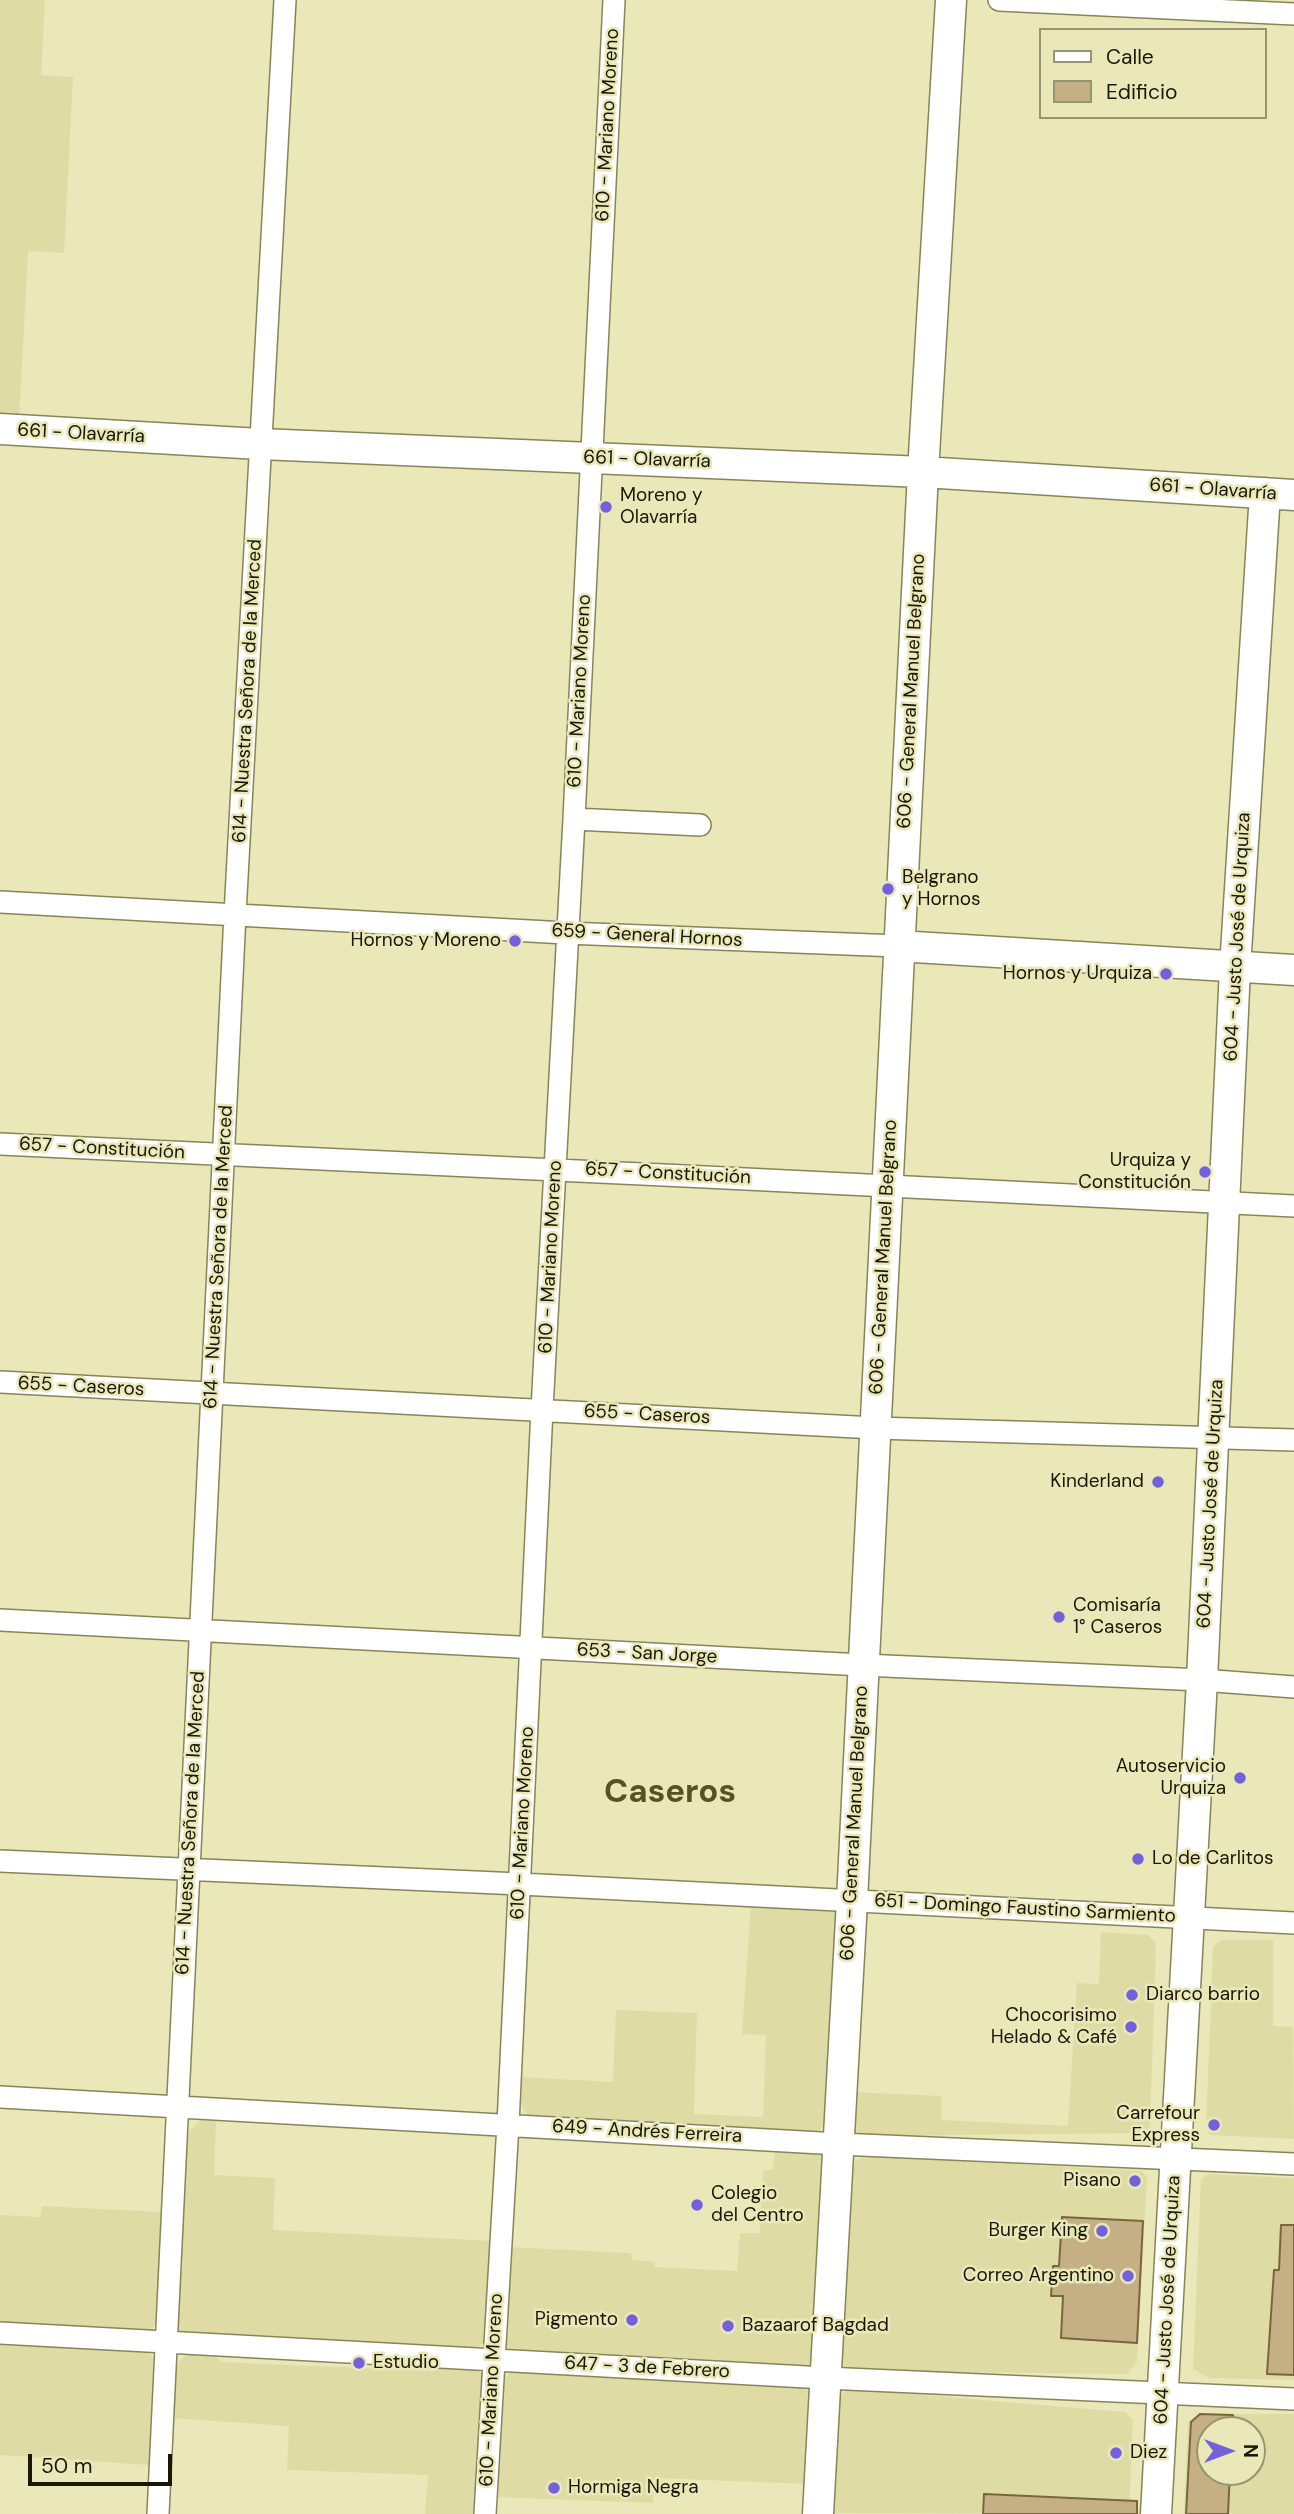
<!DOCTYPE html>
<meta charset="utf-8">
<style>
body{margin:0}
#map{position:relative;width:1294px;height:2514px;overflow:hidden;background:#eae8b8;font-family:"DM Sans",sans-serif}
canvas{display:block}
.legend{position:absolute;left:1039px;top:28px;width:228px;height:91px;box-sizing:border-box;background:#eae8b8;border:2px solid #969571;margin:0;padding:9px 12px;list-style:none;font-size:21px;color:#191806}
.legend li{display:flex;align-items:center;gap:14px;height:35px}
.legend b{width:35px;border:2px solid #969571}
.north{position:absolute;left:1196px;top:2416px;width:70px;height:70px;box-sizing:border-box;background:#eae8b8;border:2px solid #969571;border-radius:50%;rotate:90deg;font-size:19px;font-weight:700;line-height:28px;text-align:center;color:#191806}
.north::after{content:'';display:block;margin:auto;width:24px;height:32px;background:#7261db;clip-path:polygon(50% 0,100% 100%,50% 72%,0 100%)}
.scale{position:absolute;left:28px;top:2454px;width:144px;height:32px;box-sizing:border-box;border:4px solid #191806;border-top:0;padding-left:9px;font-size:21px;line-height:24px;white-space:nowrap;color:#191806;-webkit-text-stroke:5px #eae8b8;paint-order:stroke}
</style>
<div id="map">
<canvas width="1294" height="2514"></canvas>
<ul class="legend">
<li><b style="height:9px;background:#fff"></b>Calle</li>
<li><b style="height:19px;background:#c4b084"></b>Edificio</li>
</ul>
<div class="north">N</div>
<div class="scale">50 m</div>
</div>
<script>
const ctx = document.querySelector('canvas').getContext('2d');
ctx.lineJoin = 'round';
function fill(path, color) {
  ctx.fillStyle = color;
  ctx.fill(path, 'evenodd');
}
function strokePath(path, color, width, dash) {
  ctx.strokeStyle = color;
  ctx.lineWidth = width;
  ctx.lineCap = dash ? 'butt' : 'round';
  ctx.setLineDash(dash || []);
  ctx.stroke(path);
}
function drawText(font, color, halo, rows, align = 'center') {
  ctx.font = font + ' "DM Sans",sans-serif';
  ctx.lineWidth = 5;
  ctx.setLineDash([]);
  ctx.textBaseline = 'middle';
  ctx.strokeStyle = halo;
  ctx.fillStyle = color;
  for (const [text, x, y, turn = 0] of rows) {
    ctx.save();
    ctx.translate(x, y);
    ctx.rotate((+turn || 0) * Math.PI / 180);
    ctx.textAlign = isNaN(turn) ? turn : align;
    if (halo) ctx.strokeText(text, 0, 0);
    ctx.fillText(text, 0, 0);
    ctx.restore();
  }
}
fill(new Path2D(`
 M0,0H45L41,75L73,77L64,253L28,251L19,420L0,419Z
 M751,1902L833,1906L837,1912L826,2122L819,2131L529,2116L523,2109L520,2098L521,2077L613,2082L616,2010L697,2013L694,2114L763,2117L766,2035L742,2034Z
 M1101,1932L1148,1935L1156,1943L1150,2127L1142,2133L867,2136L858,2133L850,2123V2092L942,2096L941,2120L1068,2126L1077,1983L1099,1984Z
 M1221,1940H1273V2026L1293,2027L1294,2139L1210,2135L1206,2128L1213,1947Z
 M201,2120L216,2121L214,2175L275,2178L273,2230L494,2241L487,2340L471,2353L184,2334L177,2328L186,2137L191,2129Z
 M775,2149L825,2153L812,2367L514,2351L506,2346L502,2333L507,2247L631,2253L632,2260L654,2262L655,2267L737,2271L740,2233H760L763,2170H773Z
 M865,2156L1142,2171L1147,2177L1137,2362L1127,2374L853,2371L843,2366L836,2357L852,2163Z
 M1208,2174L1294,2178V2380L1209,2378L1193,2369L1201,2180Z
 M42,2206L162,2212L158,2319L151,2331L0,2327V2215L40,2217Z
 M0,2345L110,2350L118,2347L141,2348L152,2356L154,2366L149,2465L0,2455Z
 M194,2353H212L221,2362L435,2371L444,2366L477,2369L485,2377L478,2514H425L428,2475L287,2470L289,2426L171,2418L173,2376L177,2364L185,2356Z
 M514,2370L789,2384L806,2389L815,2398L808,2484L654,2478L653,2503L494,2497L500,2387L507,2375Z
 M852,2389L1125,2412L1133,2420L1129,2514L828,2513L835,2407L844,2392Z
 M1201,2414H1294V2514H1184L1188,2421ZM1210,2430H1252V2472H1210Z`), '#dedca4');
const building = new Path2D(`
 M1062,2217L1143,2221L1137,2343L1061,2338L1063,2296H1051L1053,2266H1059Z
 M1281,2225H1294V2375L1267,2374L1274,2270H1279Z
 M1200,2414L1233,2415L1232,2430H1210V2472H1230L1228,2514H1186L1191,2422Z
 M984,2494L1137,2501V2514H983Z`);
fill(building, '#c4b084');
strokePath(building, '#79663d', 2);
const street = new Path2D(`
 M999,0L1294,14
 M574,819L700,825
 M0,902L566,933L898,946
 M0,1144C431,1166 863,1182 1294,1206
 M0,1382L875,1428L1294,1440
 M0,1620L863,1665L1202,1680L1294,1687
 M0,1861L520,1884L1294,1923
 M0,2097L839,2144L1294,2164
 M0,2333L825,2378L1294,2399
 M158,2514L235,914L285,0
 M485,2514L508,2124L542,1409L574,819L614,0`);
const secondary = new Path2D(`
 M0,429L260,444L923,472L1294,495
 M898,946L1294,970
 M818,2514L852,1901L923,472L951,0
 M1156,2514L1202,1680L1235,968L1265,493`);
strokePath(street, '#878558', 24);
strokePath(secondary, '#878558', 33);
strokePath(street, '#fff', 21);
strokePath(secondary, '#fff', 30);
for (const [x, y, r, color] of [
 [606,507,7,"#7261db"],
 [888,889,7,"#7261db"],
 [515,941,7,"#7261db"],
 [1166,974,7,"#7261db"],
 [1205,1172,7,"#7261db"],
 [1158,1482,7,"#7261db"],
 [1059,1617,7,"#7261db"],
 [1240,1778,7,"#7261db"],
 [1138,1859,7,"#7261db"],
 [1132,1995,7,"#7261db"],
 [1131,2027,7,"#7261db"],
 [1214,2125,7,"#7261db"],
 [1135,2181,7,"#7261db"],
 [697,2205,7,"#7261db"],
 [1102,2231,7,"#7261db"],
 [1128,2276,7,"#7261db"],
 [632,2320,7,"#7261db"],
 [728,2326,7,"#7261db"],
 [359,2363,7,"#7261db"],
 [1116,2453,7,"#7261db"],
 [554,2488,7,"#7261db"]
]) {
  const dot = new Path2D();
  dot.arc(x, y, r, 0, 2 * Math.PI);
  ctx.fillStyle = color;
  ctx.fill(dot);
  strokePath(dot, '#eae8b8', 2.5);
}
drawText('19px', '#191806', '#eae8b8', [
 ["610 - Mariano Moreno",608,125,-87],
 ["661 - Olavarría",81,434,3],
 ["661 - Olavarría",647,460,2],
 ["661 - Olavarría",1213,490,4],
 ["614 - Nuestra Señora de la Merced",248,691,-87],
 ["610 - Mariano Moreno",580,691,-87],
 ["606 - General Manuel Belgrano",912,691,-87],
 ["659 - General Hornos",647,936,3],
 ["604 - Justo José de Urquiza",1238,937,-87],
 ["657 - Constitución",102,1149,3],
 ["657 - Constitución",668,1174,3],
 ["614 - Nuestra Señora de la Merced",219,1257,-87],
 ["610 - Mariano Moreno",551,1257,-87],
 ["606 - General Manuel Belgrano",884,1257,-87],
 ["655 - Caseros",81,1387,3],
 ["655 - Caseros",647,1415,3],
 ["604 - Justo José de Urquiza",1211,1504,-87],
 ["653 - San Jorge",647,1654,3],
 ["614 - Nuestra Señora de la Merced",191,1823,-87],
 ["610 - Mariano Moreno",523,1823,-87],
 ["606 - General Manuel Belgrano",855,1823,-87],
 ["651 - Domingo Faustino Sarmiento",1025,1909,3],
 ["649 - Andrés Ferreira",647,2132,3],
 ["604 - Justo José de Urquiza",1168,2300,-87],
 ["647 - 3 de Febrero",647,2368,3],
 ["610 - Mariano Moreno",492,2390,-87]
]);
drawText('19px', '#191806', '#eae8b8', [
 ["Moreno y",620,496,"left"],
 ["Olavarría",620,518,"left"],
 ["Belgrano",902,878,"left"],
 ["y Hornos",902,900,"left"],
 ["Hornos y Moreno",501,941],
 ["Hornos y Urquiza",1152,974],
 ["Urquiza y",1191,1161],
 ["Constitución",1191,1183],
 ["Kinderland",1144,1482],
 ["Comisaría",1073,1606,"left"],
 ["1° Caseros",1073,1628,"left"],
 ["Autoservicio",1226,1767],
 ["Urquiza",1226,1789],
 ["Lo de Carlitos",1152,1859,"left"],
 ["Diarco barrio",1146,1995,"left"],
 ["Chocorisimo",1117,2016],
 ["Helado & Café",1117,2038],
 ["Carrefour",1200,2114],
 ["Express",1200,2136],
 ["Pisano",1121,2181],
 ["Colegio",711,2194,"left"],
 ["del Centro",711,2216,"left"],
 ["Burger King",1088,2231],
 ["Correo Argentino",1114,2276],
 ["Pigmento",618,2320],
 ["Bazaarof Bagdad",742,2326,"left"],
 ["Estudio",373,2363,"left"],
 ["Diez",1130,2453,"left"],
 ["Hormiga Negra",568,2488,"left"]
], 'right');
drawText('bold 33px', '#555227', '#eae8b8', [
 ["Caseros",670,1793]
]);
</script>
